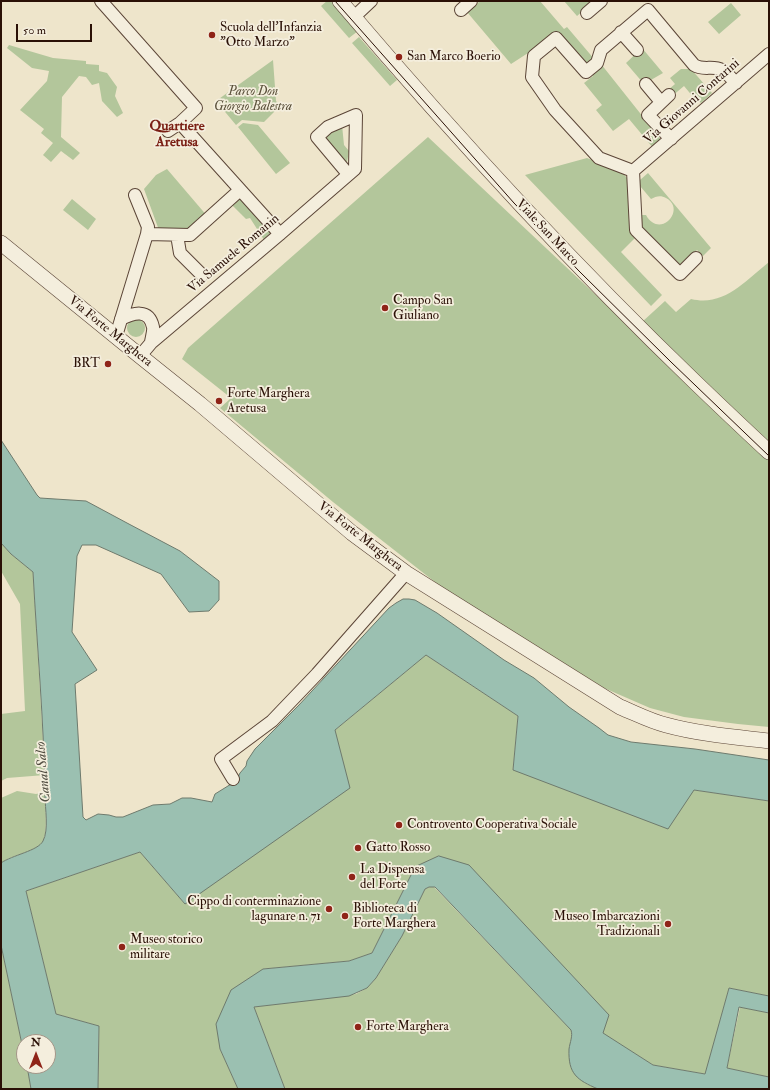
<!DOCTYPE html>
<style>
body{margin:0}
#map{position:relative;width:770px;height:1090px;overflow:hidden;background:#eee5cb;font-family:"IM FELL Double Pica",serif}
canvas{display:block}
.frame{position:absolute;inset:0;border:2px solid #2a1006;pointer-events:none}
.north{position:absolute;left:16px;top:1034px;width:40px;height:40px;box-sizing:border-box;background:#f4eedd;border:1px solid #a39587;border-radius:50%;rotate:0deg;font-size:11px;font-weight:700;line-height:16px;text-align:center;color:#2a1006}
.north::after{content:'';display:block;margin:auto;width:14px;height:18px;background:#8f2418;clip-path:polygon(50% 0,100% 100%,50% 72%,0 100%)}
.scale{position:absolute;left:16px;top:24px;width:76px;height:18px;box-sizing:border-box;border:2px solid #2a1006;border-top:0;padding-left:5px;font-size:12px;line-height:14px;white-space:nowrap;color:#2a1006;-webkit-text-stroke:3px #f4eedd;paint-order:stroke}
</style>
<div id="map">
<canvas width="770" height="1090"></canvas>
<div class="frame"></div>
<div class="north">N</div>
<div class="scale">50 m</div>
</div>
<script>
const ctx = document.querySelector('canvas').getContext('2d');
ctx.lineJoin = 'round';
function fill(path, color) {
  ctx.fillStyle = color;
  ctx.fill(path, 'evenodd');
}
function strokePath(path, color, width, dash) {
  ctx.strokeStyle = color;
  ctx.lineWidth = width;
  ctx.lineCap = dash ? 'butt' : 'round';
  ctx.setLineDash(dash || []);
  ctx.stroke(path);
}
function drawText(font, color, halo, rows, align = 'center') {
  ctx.font = font + ' "IM FELL Double Pica",serif';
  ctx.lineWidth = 3.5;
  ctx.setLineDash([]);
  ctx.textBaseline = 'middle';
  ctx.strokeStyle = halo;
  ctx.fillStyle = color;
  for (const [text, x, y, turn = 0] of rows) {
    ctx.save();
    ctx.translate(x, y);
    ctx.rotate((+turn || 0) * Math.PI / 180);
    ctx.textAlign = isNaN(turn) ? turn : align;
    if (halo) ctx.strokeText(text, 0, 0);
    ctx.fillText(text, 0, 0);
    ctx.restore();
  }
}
fill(new Path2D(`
 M327,1H332L358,31L349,38L321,6Z
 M480,1H540L564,29L567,27L595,60L588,66L559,33L511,64L467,12Z
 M564,1H588L591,4L577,16Z
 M731,3L741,15L719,34L708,22Z
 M359,37L397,80L390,86L352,43Z
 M9,45L53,58L86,61V64L99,65V71L107,73L117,87L115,96L123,113L117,117L102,101L99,83L92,85L86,77L79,76L62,97L61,137L80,153L73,160L61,151L51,162L43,155L53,143L41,133L44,129L20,110L47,81L49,71L32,68L7,48Z
 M642,48L663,73L644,84L626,63Z
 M273,60L276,101L280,106L264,122L242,120L236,125L216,101Z
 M601,64L663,142L654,149L629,119L613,131L596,110L602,105L584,83L593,76L591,72Z
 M681,69H691L712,93L701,103L698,100L694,98L684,86L671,97L667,91L675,84L670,78Z
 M243,123L258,125L290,163L276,174L238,127Z
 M342,125L344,145L349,151L347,162L340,157L324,136Z
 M428,137L769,458V727L738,724L684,717L650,708L604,688L440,586L333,502L220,408L231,398L182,359L188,348Z
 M587,158L621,171L632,184L638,235L621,252L662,295L651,306L525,175Z
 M167,169L208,217L190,233H160L144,189L156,175Z
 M648,173L711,248L703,256L697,250L680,267L642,228V215H646C660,240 687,209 666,198C661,195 656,196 651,199L640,186V180Z
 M241,194L276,235L266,243L250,218L246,219L231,204Z
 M72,199L96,219L88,230L63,210Z
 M769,262V445L642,322L665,301L676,312L691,299C724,307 745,281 769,262Z
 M127 328a9 9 0 1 1 18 0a9 9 0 1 1-18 0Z
 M1,543L11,554L33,572L45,775L7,778L1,781V714L25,711L20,604L1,571Z
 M426,655L518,716L513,770L694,790L769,801V996L729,988L706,1074L653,1065L602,1033L415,867L372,953L349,961L263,969L220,1049L238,1089H98L99,1026L56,1014L26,891L140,852L185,904L335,730Z
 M17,791L36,794L45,792C45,804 48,833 43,842C39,847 32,850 27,852C18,855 9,857 1,863V798Z
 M429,887H434L571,1030L572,1034L571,1040L585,1083L598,1089H285L254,1007L356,994L367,988L376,978L402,936L425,889Z
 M1,945L24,1054V1066H27L31,1089H1Z
 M740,1007L769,1013V1077L727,1068Z`), '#b3c69b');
const water = new Path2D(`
 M1,440L37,495L40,498L86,501L127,523L180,551L219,581V600L209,611L189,612L161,574L96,545H82L77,556L72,632L97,670L75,684L83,817L86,820L98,814L109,815L116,817H123L153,805L170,804L182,798H191L212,802L215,794L236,781L240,773L246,766L247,761L255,749L299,705L389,608L396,603L403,599H409L415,600L437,613L504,660L534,678L569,707L599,728L608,735L631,742L695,749L769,760V801L694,790L668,829L513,770L518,716L426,655L335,730L350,788L185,904L140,852L26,891L56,1014L99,1026L98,1089H31L27,1066H48V1042H24V1054L1,945V863C12,855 38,851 43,841C49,830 45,808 45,796C44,721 37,647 33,572L11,554L1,543Z
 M439,856L469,865L609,1015L603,1033L653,1065L705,1074L729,988L769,996V1013L739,1007L727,1068L769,1077V1089H598C577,1080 568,1074 569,1049C570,1042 573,1036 571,1030L435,887H429L425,889L402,936L376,978L367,988L349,996L254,1007L285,1089H238L220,1049L216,1024L231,990L263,969L349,961L372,953L415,867Z`);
fill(water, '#9bc0b1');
strokePath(water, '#6e7a6d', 1);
const minor = new Path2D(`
 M101,1L196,108L180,123L168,131
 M461,10L471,1
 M587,13L601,1
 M354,17L371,1
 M621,32L637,50
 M646,84L661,102
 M669,95L648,115L671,139
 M180,123L280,234
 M633,171L599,158L555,110L532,77L534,56L556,38L586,72L597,63L601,50L648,10L694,65C703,71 713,65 722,70C727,73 732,79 736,83
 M633,171L769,54
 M633,171L636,230L680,274L696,258
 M147,234L190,235L240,190
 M177,235L180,253L202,275
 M121,319C133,313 149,308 153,327C154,332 151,338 151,343
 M116,336L147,234L148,227L135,195
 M140,356L151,343L280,234L355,169L356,115L328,127L317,137L348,174
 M233,779L221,759L272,721L317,674L406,573`);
const tertiary = new Path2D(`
 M340,1C453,134 570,262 696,383C720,406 744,429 769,452
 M1,243L140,356L200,404L352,533L406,573L620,707C635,713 650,721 666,725C699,734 735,737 769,741`);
strokePath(minor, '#5b4537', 14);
strokePath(tertiary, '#5b4537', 16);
strokePath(minor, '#f4eedd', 12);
strokePath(tertiary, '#f4eedd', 15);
strokePath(new Path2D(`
 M335,1L514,203L579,271L671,362L769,456`), '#2a1006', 1);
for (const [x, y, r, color] of [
 [212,35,4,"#8f2418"],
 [399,57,4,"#8f2418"],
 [385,308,4,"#8f2418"],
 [108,364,4,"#8f2418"],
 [219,401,4,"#8f2418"],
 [399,825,4,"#8f2418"],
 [358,848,4,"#8f2418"],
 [352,877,4,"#8f2418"],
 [329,909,4,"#8f2418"],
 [345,916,4,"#8f2418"],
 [668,924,4,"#8f2418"],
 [122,947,4,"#8f2418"],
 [358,1027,4,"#8f2418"]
]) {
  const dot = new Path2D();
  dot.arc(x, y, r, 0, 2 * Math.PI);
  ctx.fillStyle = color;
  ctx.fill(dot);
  strokePath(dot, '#f4eedd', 1.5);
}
drawText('13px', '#2a1006', '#f4eedd', [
 ["Scuola dell'Infanzia",220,28],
 ["\"Otto Marzo\"",220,43],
 ["San Marco Boerio",407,57],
 ["Campo San",393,301],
 ["Giuliano",393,316],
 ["BRT",100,364,"right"],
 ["Forte Marghera",227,394],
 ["Aretusa",227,409],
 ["Controvento Cooperativa Sociale",407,825],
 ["Gatto Rosso",366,848],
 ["La Dispensa",360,870],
 ["del Forte",360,885],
 ["Cippo di conterminazione",321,902,"right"],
 ["lagunare n. 71",321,917,"right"],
 ["Biblioteca di",353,909],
 ["Forte Marghera",353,924],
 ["Museo Imbarcazioni",660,917,"right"],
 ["Tradizionali",660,932,"right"],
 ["Museo storico",130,940],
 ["militare",130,955],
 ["Forte Marghera",366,1027]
], 'left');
drawText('italic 13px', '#5a503a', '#f4eedd', [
 ["Parco Don",253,92],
 ["Giorgio Balestra",253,107]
]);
drawText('13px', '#2a1006', '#f4eedd', [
 ["Via Giovanni Contarini",692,102,-41],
 ["Viale San Marco",547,233,47],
 ["Via Samuele Romanin",234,254,-40],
 ["Via Forte Marghera",110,332,39],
 ["Via Forte Marghera",360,537,38]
]);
drawText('bold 14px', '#7a1f14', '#f4eedd', [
 ["Quartiere",177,127],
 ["Aretusa",177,143]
]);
drawText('italic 14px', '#524e42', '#f4eedd', [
 ["Canal Salso",44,772,-95]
]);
</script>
